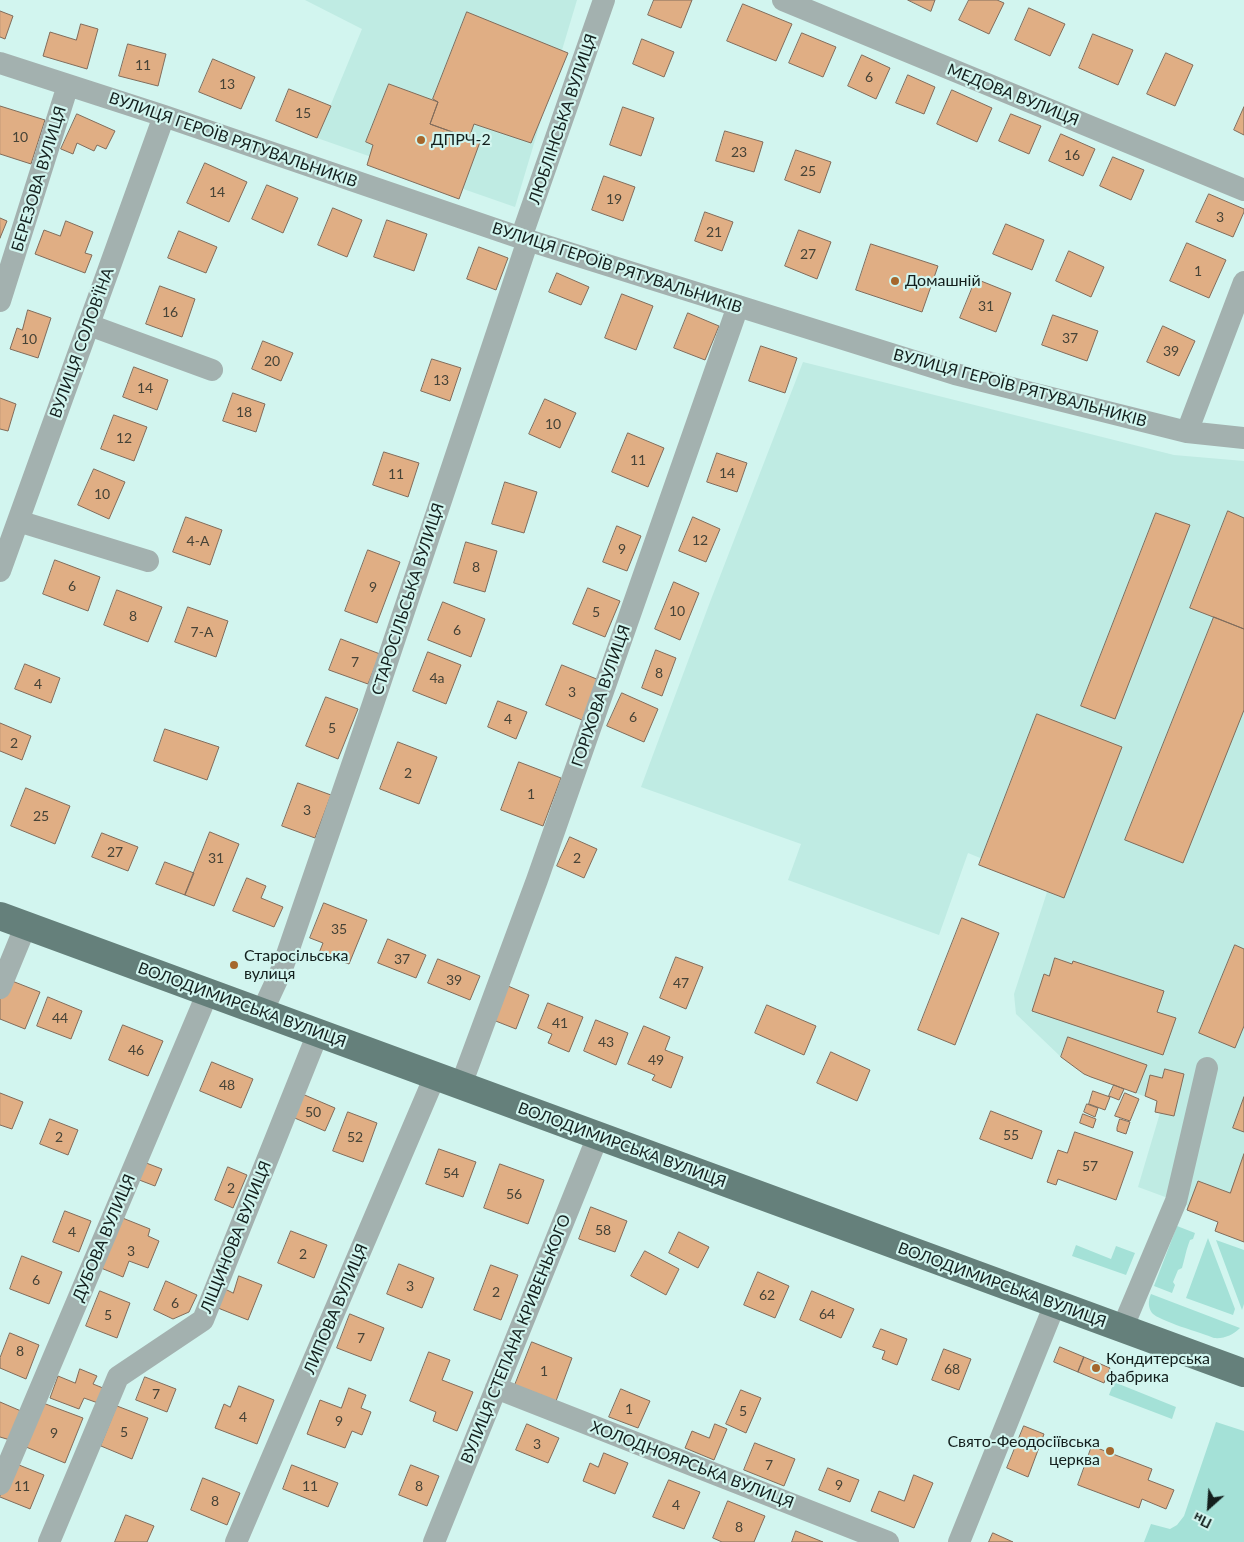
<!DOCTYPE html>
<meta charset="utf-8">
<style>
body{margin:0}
#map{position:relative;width:1244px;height:1542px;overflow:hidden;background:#d2f5ef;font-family:Lato,sans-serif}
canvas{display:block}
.north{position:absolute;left:1184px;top:1482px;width:50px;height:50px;-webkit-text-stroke:4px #d2f5ef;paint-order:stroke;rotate:206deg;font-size:14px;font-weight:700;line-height:20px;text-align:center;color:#131f1d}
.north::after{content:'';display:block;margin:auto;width:18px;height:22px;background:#131f1d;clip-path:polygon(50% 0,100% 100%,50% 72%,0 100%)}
</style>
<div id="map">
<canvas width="1244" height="1542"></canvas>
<div class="north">Пн</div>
</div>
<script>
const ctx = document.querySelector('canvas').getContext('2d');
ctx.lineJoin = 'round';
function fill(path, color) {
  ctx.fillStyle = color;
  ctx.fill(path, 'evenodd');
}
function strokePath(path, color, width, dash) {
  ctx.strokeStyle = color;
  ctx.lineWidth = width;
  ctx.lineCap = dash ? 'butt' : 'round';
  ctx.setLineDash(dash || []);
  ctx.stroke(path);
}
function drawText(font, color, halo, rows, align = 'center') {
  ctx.font = font + ' Lato,sans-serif';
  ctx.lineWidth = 4.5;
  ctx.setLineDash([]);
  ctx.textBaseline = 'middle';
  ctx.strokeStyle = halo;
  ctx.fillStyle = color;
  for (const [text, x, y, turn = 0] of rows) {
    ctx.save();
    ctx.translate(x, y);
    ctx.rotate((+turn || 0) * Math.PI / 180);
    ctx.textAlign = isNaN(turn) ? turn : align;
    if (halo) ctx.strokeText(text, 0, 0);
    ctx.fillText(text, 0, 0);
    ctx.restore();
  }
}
fill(new Path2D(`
 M305,0H577L515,207L317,138L362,29Z
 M803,362L1174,455L1244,461V1242L1215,1231L1218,1222L1187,1210V1205L1138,1187L1160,1113L1155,1112L1157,1101L1084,1074L1061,1057L1016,1014L1014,994L1049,886L968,853L939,935L788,880L801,844L641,787L710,602Z`), '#bfebe3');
fill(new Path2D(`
 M1177,1226L1195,1233L1193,1239L1190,1240C1186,1250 1185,1258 1182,1268L1178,1270L1173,1282L1175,1285L1172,1293L1154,1286Z
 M1208,1238L1235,1309L1233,1315L1186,1298Z
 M1216,1240L1244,1250V1304L1242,1310Z
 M1076,1245L1111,1259L1116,1246L1135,1253L1126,1275L1072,1256Z
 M1151,1294L1240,1328C1233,1335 1224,1339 1214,1338C1202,1333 1159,1321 1152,1313C1148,1307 1148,1301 1151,1294Z
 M1114,1382L1176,1407L1172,1419L1109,1395Z
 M1216,1422L1244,1431V1542H1144L1151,1524L1170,1529L1177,1525L1184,1516Z`), '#a4e1d7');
const building = new Path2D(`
 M654,0H692L681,28L648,15Z
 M908,0H935L931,11Z
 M969,0H997L1004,3L989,34L959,20Z
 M743,4L792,24L776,61L727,41Z
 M1029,8L1065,24L1050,56L1015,40Z
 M0,11L13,16L5,39L0,37Z
 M467,12L568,53L531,143L474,124L469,138L430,124L438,102L433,99Z
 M81,24L98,29L87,69L43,56L50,32L76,40Z
 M802,33L836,47L823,77L789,63Z
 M1093,34L1133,50L1118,85L1079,68Z
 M642,39L674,52L664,77L633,64Z
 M128,44L166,54L158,86L119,76Z
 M1166,53L1193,65L1175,106L1147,94Z
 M862,55L890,68L876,99L848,86Z
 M213,59L255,77L241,109L199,92Z
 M908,75L935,87L924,114L896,103Z
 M389,84L438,102L430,124L480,142L459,199L367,165L373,145L366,142Z
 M289,89L331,106L317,138L276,121Z
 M952,90L992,108L977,142L937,124Z
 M0,106L45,120L31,164L0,154Z
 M623,107L654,118L641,156L610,145Z
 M1244,107V135L1234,130Z
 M77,114L115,131L106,149L97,145L94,151L77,143L73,154L61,149Z
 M1011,114L1041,126L1029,154L999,141Z
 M725,131L763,142L754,172L716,161Z
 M1061,134L1095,149L1083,176L1049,161Z
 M796,150L831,162L820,193L785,180Z
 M1113,157L1144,170L1131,200L1100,186Z
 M205,163L247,182L229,222L187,203Z
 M604,176L635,187L623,221L592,210Z
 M267,185L298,198L283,233L252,219Z
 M1209,194L1244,209V212L1233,237L1196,222Z
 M333,208L362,220L347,257L318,245Z
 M705,212L733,222L722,251L695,241Z
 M0,218L7,221L0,238Z
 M387,220L427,234L414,271L374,257Z
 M66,221L93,232L85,253L92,255L85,273L35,254L44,230L60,236Z
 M1006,224L1044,240L1032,270L993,254Z
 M799,230L831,242L817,279L785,266Z
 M179,231L217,247L206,273L168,258Z
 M1187,243L1226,260L1209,298L1170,281Z
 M871,244L938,266L922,312L856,290Z
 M479,247L508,258L496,290L467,279Z
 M1069,251L1104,267L1091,297L1056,281Z
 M557,273L589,287L581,305L549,292Z
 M976,279L1011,293L996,332L960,318Z
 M160,286L195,299L182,337L146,324Z
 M622,294L653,306L636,350L605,338Z
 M28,310L51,318L38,358L10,349L17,328L22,330Z
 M688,313L719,326L705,360L674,348Z
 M1053,315L1098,331L1087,361L1042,345Z
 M1163,326L1195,341L1179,376L1147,362Z
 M263,341L293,353L281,381L252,369Z
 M761,346L797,358L785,393L749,381Z
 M432,359L461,368L450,401L421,391Z
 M134,367L168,380L157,410L123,397Z
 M233,393L265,404L256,432L223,421Z
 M0,398L16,404L8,431L0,429Z
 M545,399L576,413L560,448L529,434Z
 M114,415L147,427L134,461L101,449Z
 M628,433L664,448L648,487L612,472Z
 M384,452L419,463L408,497L373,485Z
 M717,453L747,463L737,492L707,482Z
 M94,469L125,482L109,519L78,505Z
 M505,482L537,492L524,533L492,524Z
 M1228,511L1244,518V629L1190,608Z
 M1156,513L1190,525L1115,719L1081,706Z
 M186,517L222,530L210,565L173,552Z
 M693,517L720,529L706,562L679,551Z
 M617,526L641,536L627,571L603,562Z
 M466,542L497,551L485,592L454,583Z
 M368,550L400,562L377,623L345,611Z
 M55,560L100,577L88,611L43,594Z
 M674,582L699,593L680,640L655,629Z
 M588,588L620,601L605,637L573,624Z
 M117,590L162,607L148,642L104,625Z
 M443,602L485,619L471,657L428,640Z
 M188,607L228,621L216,657L175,642Z
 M1214,617L1244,629V710L1183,863L1125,840Z
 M341,639L380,654L368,684L329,670Z
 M656,650L676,658L662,696L642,688Z
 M428,652L461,665L446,704L413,691Z
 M25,664L60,678L51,703L15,689Z
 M562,665L599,680L582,720L546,705Z
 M622,693L658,709L644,742L607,726Z
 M326,697L358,709L338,759L306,746Z
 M498,701L527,712L516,739L488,727Z
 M1037,714L1122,747L1064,898L979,865Z
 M0,723L31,736L22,760L0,751Z
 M165,729L219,747L207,780L154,761Z
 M398,742L437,757L419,804L380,789Z
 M519,762L561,778L543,826L501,810Z
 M298,783L331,795L315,838L282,826Z
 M26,788L70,806L55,844L11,826Z
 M210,832L239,844L214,906L185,895Z
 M102,833L138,847L128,871L92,857Z
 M570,837L597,849L584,878L557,866Z
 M165,862L194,873L185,895L156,884Z
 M247,878L266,886L261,898L283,907L274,927L233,911Z
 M324,903L367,920L349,964L319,953L323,943L310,938Z
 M962,918L999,933L955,1045L918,1030Z
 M388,939L426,955L416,978L378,963Z
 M1235,945L1244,949V1026L1235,1048L1199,1033Z
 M676,957L703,967L686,1009L660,998Z
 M1055,958L1072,964L1073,961L1164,991L1157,1012L1176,1018L1163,1055L1032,1011L1044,974L1049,976Z
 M438,959L480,976L470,1000L428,983Z
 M7,979L40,992L25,1029L0,1019V997Z
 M501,983L529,995L516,1029L488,1018Z
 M48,997L82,1011L71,1039L37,1026Z
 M548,1003L583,1017L569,1052L548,1043L552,1034L538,1028Z
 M767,1005L816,1026L804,1055L755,1033Z
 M596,1020L628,1033L616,1065L584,1051Z
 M123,1025L163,1041L148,1076L109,1060Z
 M644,1026L670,1037L665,1050L683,1057L671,1088L652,1080L655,1075L628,1064Z
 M1068,1037L1147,1065L1136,1093L1091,1077L1084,1074L1061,1057Z
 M831,1052L870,1070L857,1101L817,1083Z
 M212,1062L253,1079L241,1108L200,1091Z
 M1165,1069L1184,1074L1174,1116L1155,1112L1157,1101L1145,1096L1150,1075L1162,1078Z
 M1114,1085L1124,1089L1119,1100L1109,1096Z
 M1093,1091L1110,1097L1105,1110L1089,1104Z
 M0,1093L23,1102L12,1129L0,1125Z
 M300,1093L335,1108L325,1131L290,1116Z
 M1125,1093L1139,1099L1130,1121L1115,1116Z
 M1244,1097V1132L1233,1128Z
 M1087,1104L1098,1108L1095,1117L1084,1112Z
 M991,1111L1042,1131L1032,1159L980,1139Z
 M348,1112L377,1123L363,1162L333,1151Z
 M1083,1114L1096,1119L1093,1128L1080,1123Z
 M50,1119L78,1130L68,1155L40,1144Z
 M1120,1119L1130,1122L1126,1134L1117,1131V1128Z
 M1075,1132L1133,1152L1116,1200L1058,1179L1056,1185L1047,1182L1058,1150L1067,1153Z
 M439,1149L476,1162L463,1197L426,1184Z
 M1244,1154V1242L1215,1231L1218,1222L1187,1210L1198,1181L1230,1193Z
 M141,1161L162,1169L155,1186L134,1178Z
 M500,1164L544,1180L528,1224L484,1208Z
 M228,1167L247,1175L233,1208L215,1200Z
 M591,1207L627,1221L615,1252L579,1239Z
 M65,1211L91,1221L79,1252L53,1242Z
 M120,1217L150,1229L148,1236L159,1241L148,1268L129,1261L123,1277L101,1268Z
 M291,1231L327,1245L314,1278L278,1263Z
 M679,1232L709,1247L698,1268L669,1253Z
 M645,1251L679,1269L666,1295L631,1276Z
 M22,1256L62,1272L49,1304L10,1289Z
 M399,1264L434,1278L422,1308L387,1294Z
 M491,1265L518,1275L501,1320L474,1310Z
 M758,1272L789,1286L775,1318L744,1305Z
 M239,1276L262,1285L248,1320L218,1308L225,1289L233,1293Z
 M166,1281L197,1295L189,1312L173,1319L154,1310Z
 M100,1291L130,1303L117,1338L86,1326Z
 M812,1291L854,1309L841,1338L800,1320Z
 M350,1314L384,1328L371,1361L337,1348Z
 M881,1329L907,1339L897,1365L882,1359L885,1351L873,1347Z
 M10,1333L39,1345L26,1379L0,1368V1358Z
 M532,1342L572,1358L556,1401L515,1385Z
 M1060,1347L1084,1357L1078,1372L1054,1362Z
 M944,1349L971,1359L959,1390L932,1380Z
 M429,1352L450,1360L442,1380L473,1392L457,1431L433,1421L436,1412L410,1401Z
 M1084,1357L1110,1368L1104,1383L1078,1372Z
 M80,1369L97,1376L93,1384L103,1388L98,1403L84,1398L79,1409L50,1398L58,1376L75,1383Z
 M145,1377L176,1389L167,1412L136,1400Z
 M239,1386L274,1400L257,1444L215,1428L224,1404L230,1407Z
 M349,1388L366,1395L361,1408L371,1412L362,1435L352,1431L345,1448L307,1434L320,1400L341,1408Z
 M621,1389L650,1401L638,1428L609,1417Z
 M741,1390L761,1398L746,1433L726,1424Z
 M0,1402L21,1411L10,1440L0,1437Z
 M43,1403L83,1418L65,1463L26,1447Z
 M117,1406L148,1418L132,1459L101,1446Z
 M527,1424L559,1438L548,1463L516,1450Z
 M715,1424L727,1429L714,1460L685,1448L692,1431L709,1438Z
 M1024,1426L1044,1434L1028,1477L1007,1468Z
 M755,1443L795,1459L784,1486L744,1470Z
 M1092,1446L1152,1469L1148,1480L1174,1490L1166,1509L1142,1499L1139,1508L1078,1485Z
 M604,1453L628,1463L615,1494L583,1481L590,1463L598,1467Z
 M14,1463L44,1475L30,1509L0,1497Z
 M292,1465L338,1483L328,1507L283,1489Z
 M411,1465L439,1476L427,1506L399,1495Z
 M828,1468L859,1480L850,1502L819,1490Z
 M914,1475L933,1483L914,1528L871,1511L879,1491L904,1501Z
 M203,1478L240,1493L227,1525L191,1510Z
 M669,1480L700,1492L684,1529L653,1517Z
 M728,1501L765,1516L754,1542H722L713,1538Z
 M126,1515L154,1526L147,1542H115Z
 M796,1531L823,1542H792Z
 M993,1533L1013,1542H989Z`);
fill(building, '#e0ae84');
strokePath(building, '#816c5b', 1);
strokePath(new Path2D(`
 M783,0L1244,190
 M0,63L164,116L521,238L955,374L1187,432L1244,438
 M521,238L604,0
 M0,301L68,85
 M89,325L212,370
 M1187,432L1244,282
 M18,521L148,561
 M0,571L164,116
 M0,988L26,925
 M262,1012L282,969L373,704L528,240
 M461,1085L537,880L738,306
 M1122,1329L1176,1201L1207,1068
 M496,1388L888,1542
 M0,1484L208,992
 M49,1542L118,1377L203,1320L318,1033
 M236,1542L435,1076
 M434,1542L598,1136
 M959,1542L1055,1304`), '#a3b1af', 22);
strokePath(new Path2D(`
 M0,916L1244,1373`), '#65807b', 28);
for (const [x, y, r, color] of [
 [421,140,5,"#a5672c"],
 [895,281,5,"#a5672c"],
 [234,965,5,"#a5672c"],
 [1096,1368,5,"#a5672c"],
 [1110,1451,5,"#a5672c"]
]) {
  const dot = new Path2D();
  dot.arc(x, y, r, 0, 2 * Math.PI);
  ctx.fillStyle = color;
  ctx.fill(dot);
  strokePath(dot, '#d2f5ef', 2);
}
drawText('14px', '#464337', null, [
 ["11",143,65],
 ["6",869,77],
 ["13",227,84],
 ["15",303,113],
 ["10",20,137],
 ["23",739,152],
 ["16",1072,155],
 ["25",808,171],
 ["14",217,192],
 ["19",614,199],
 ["3",1220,217],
 ["21",714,232],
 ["27",808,254],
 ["1",1198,271],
 ["31",986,306],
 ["16",170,312],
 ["37",1070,338],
 ["10",29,339],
 ["39",1171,351],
 ["20",272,361],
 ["13",441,380],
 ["14",145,388],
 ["18",244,412],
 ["10",553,424],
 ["12",124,438],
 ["11",638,460],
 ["14",727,473],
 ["11",396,474],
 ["10",102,494],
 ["12",700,540],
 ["4-А",198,541],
 ["9",622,549],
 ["8",476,567],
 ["6",72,586],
 ["9",373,587],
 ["10",677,611],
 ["5",596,612],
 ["8",133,616],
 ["6",457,630],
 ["7-А",202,632],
 ["7",355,662],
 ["8",659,673],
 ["4а",437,678],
 ["4",38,684],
 ["3",572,692],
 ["6",633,717],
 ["4",508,719],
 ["5",332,728],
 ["2",14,743],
 ["2",408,773],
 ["1",531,794],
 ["3",307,810],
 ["25",41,816],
 ["27",115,852],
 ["31",216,858],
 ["2",577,858],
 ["35",339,929],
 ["37",402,959],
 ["39",454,980],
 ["47",681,983],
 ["44",60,1018],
 ["41",560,1023],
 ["43",606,1042],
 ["46",136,1050],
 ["49",656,1060],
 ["48",227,1085],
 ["50",313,1112],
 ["55",1011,1135],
 ["2",59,1137],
 ["52",355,1137],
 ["57",1090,1166],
 ["54",451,1173],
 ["2",231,1188],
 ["56",514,1194],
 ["58",603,1230],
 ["4",72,1232],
 ["3",131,1251],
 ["2",303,1254],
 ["6",36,1280],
 ["3",410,1286],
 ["2",496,1292],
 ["62",767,1295],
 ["6",175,1303],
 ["64",827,1314],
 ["5",108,1315],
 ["7",361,1338],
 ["8",20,1351],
 ["68",952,1369],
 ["1",544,1371],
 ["7",156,1394],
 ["1",629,1409],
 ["5",743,1411],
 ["4",243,1417],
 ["9",339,1421],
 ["5",124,1432],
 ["9",54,1433],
 ["3",537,1444],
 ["7",769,1465],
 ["9",839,1485],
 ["11",22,1486],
 ["11",310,1486],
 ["8",419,1486],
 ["8",215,1501],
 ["4",676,1505],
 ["8",739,1527]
]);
drawText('16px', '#131f1d', '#d2f5ef', [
 ["МЕДОВА ВУЛИЦЯ",1013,95,22],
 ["ЛЮБЛІНСЬКА ВУЛИЦЯ",563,119,-71],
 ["ВУЛИЦЯ ГЕРОЇВ РЯТУВАЛЬНИКІВ",233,140,19],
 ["БЕРЕЗОВА ВУЛИЦЯ",39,179,-73],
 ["ВУЛИЦЯ ГЕРОЇВ РЯТУВАЛЬНИКІВ",617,268,18],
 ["ВУЛИЦЯ СОЛОВ'ЇНА",82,343,-70],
 ["ВУЛИЦЯ ГЕРОЇВ РЯТУВАЛЬНИКІВ",1020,388,15],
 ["СТАРОСІЛЬСЬКА ВУЛИЦЯ",408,599,-72],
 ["ГОРІХОВА ВУЛИЦЯ",601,696,-71],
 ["ВОЛОДИМИРСЬКА ВУЛИЦЯ",242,1005,20],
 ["ВОЛОДИМИРСЬКА ВУЛИЦЯ",622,1145,20],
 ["ЛІЩИНОВА ВУЛИЦЯ",236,1237,-68],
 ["ДУБОВА ВУЛИЦЯ",104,1238,-67],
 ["ВОЛОДИМИРСЬКА ВУЛИЦЯ",1002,1285,20],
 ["ЛИПОВА ВУЛИЦЯ",336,1309,-67],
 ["ВУЛИЦЯ СТЕПАНА КРИВЕНЬКОГО",516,1339,-68],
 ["ХОЛОДНОЯРСЬКА ВУЛИЦЯ",692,1465,21]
]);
drawText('16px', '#131f1d', '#d2f5ef', [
 ["ДПРЧ-2",431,140],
 ["Домашній",905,281],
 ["Старосільська",244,956],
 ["вулиця",244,974],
 ["Кондитерська",1106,1359],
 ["фабрика",1106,1377],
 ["Свято-Феодосіївська",1100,1442,"right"],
 ["церква",1100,1460,"right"]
], 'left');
</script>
